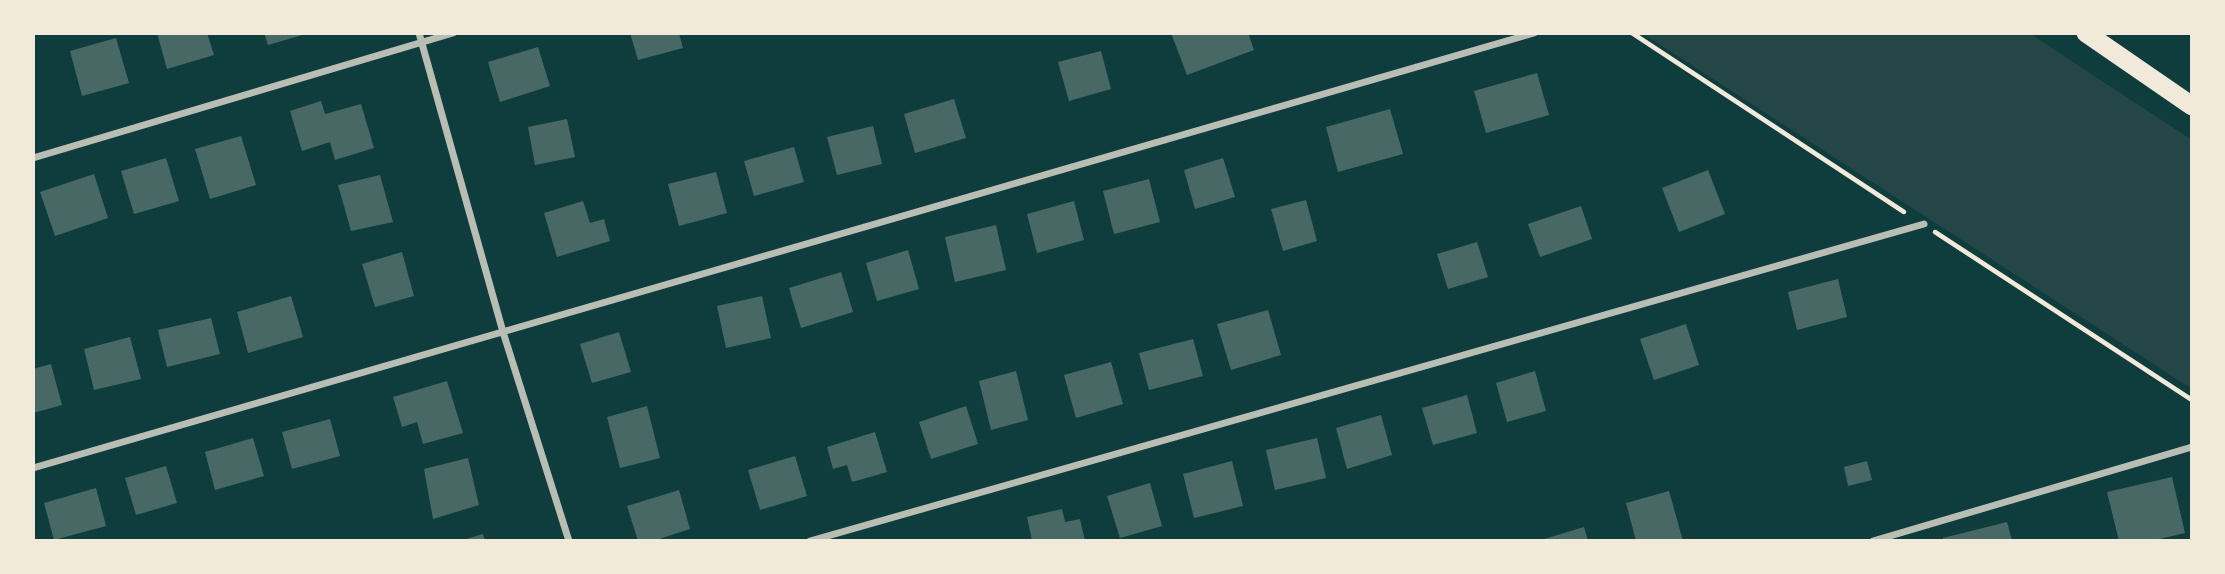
<!DOCTYPE html>
<style>
body{margin:0}
#map{position:relative;width:2225px;height:574px;overflow:hidden;background:#0f3d3e;font-family:"Golos Text",sans-serif}
canvas{display:block}
.frame{position:absolute;inset:0;border:35px solid #f1e9da;pointer-events:none}
</style>
<div id="map">
<canvas width="2225" height="574"></canvas>
<div class="frame"></div>
</div>
<script>
const ctx = document.querySelector('canvas').getContext('2d');
ctx.lineJoin = 'round';
function fill(path, color) {
  ctx.fillStyle = color;
  ctx.fill(path, 'evenodd');
}
function strokePath(path, color, width, dash) {
  ctx.strokeStyle = color;
  ctx.lineWidth = width;
  ctx.lineCap = dash ? 'butt' : 'round';
  ctx.setLineDash(dash || []);
  ctx.stroke(path);
}
fill(new Path2D(`
 M1642,33H2029L2192,140V389Z`), '#244646');
fill(new Path2D(`
 M157,33H207L214,55L167,69Z
 M264,33H306V34L268,45Z
 M630,33H679L683,48L638,60Z
 M1171,33H1248L1254,50L1187,75Z
 M116,38L129,83L82,96L70,51Z
 M538,47L550,86L500,102L488,62Z
 M1101,51L1111,89L1069,101L1058,62Z
 M1537,73L1549,115L1486,133L1474,91Z
 M954,99L966,138L915,153L904,114Z
 M321,101L325,114L361,104L374,148L335,160L330,142L302,151L290,111Z
 M1390,109L1403,154L1338,172L1326,127Z
 M567,119L575,157L535,165L528,127Z
 M873,126L882,164L837,175L827,137Z
 M241,136L256,185L210,199L195,149Z
 M794,147L804,182L754,196L744,161Z
 M166,158L179,201L134,214L121,171Z
 M1223,158L1235,197L1195,209L1184,170Z
 M1708,170L1725,214L1679,232L1662,188Z
 M716,172L727,213L679,226L668,184Z
 M94,174L108,218L55,236L40,192Z
 M380,175L393,222L351,231L338,185Z
 M1149,179L1160,222L1114,234L1103,191Z
 M1306,200L1317,241L1283,251L1271,209Z
 M583,201L590,223L604,219L610,241L557,257L544,213Z
 M1074,201L1084,240L1037,253L1027,214Z
 M1581,206L1592,239L1540,257L1528,224Z
 M996,225L1006,270L955,282L945,237Z
 M1477,242L1488,277L1448,289L1437,254Z
 M908,250L919,289L877,301L866,263Z
 M402,252L414,296L375,307L362,264Z
 M841,272L853,312L801,328L789,288Z
 M1838,279L1847,317L1797,330L1788,292Z
 M291,296L303,337L248,353L237,312Z
 M762,296L771,338L726,348L717,306Z
 M1268,310L1281,355L1231,370L1217,324Z
 M211,318L220,354L167,367L158,330Z
 M1686,324L1699,365L1654,380L1640,339Z
 M619,332L631,372L592,383L580,344Z
 M130,337L141,379L94,390L84,349Z
 M1193,339L1203,376L1149,390L1139,353Z
 M1111,362L1123,404L1076,418L1064,375Z
 M51,364L62,405L33,413V369Z
 M1016,371L1028,420L991,430L979,381Z
 M1535,371L1546,411L1507,422L1496,383Z
 M447,381L463,433L423,444L417,422L402,427L393,397Z
 M1467,395L1477,433L1433,445L1422,408Z
 M647,406L660,458L620,468L607,417Z
 M966,406L978,444L931,459L919,422Z
 M1381,415L1392,455L1347,469L1336,428Z
 M330,419L340,456L292,469L282,432Z
 M875,432L887,472L852,482L847,465L833,469L827,447Z
 M253,438L264,476L215,490L205,452Z
 M1317,438L1326,478L1275,490L1266,450Z
 M795,456L807,496L760,510L748,470Z
 M468,458L479,505L433,519L424,469Z
 M1232,461L1243,506L1194,518L1183,474Z
 M1867,461L1872,480L1848,486L1844,467Z
 M166,466L177,503L136,515L125,478Z
 M2172,477L2185,533L2151,541H2119L2107,492Z
 M1150,483L1162,526L1120,538L1107,496Z
 M96,488L106,526L54,540L44,503Z
 M679,490L690,529L653,541H638L627,506Z
 M1669,491L1683,541H1636L1626,503Z
 M1062,509L1065,522L1080,519L1085,541H1032L1027,517Z
 M2007,522L2012,541H1944L1943,538Z
 M1584,527L1588,541H1541V540Z
 M483,534L485,541H463V540Z`), '#486865');
strokePath(new Path2D(`
 M1632,33L1904,212
 M1935,232L2192,400`), '#f1e9da', 4.5);
strokePath(new Path2D(`
 M419,33L503,332L569,541
 M33,158L453,33
 M33,468L1534,33
 M810,541L1924,224
 M1873,541L2192,447`), '#b8beb3', 7);
strokePath(new Path2D(`
 M2086,33L2192,106`), '#f1e9da', 19);
</script>
